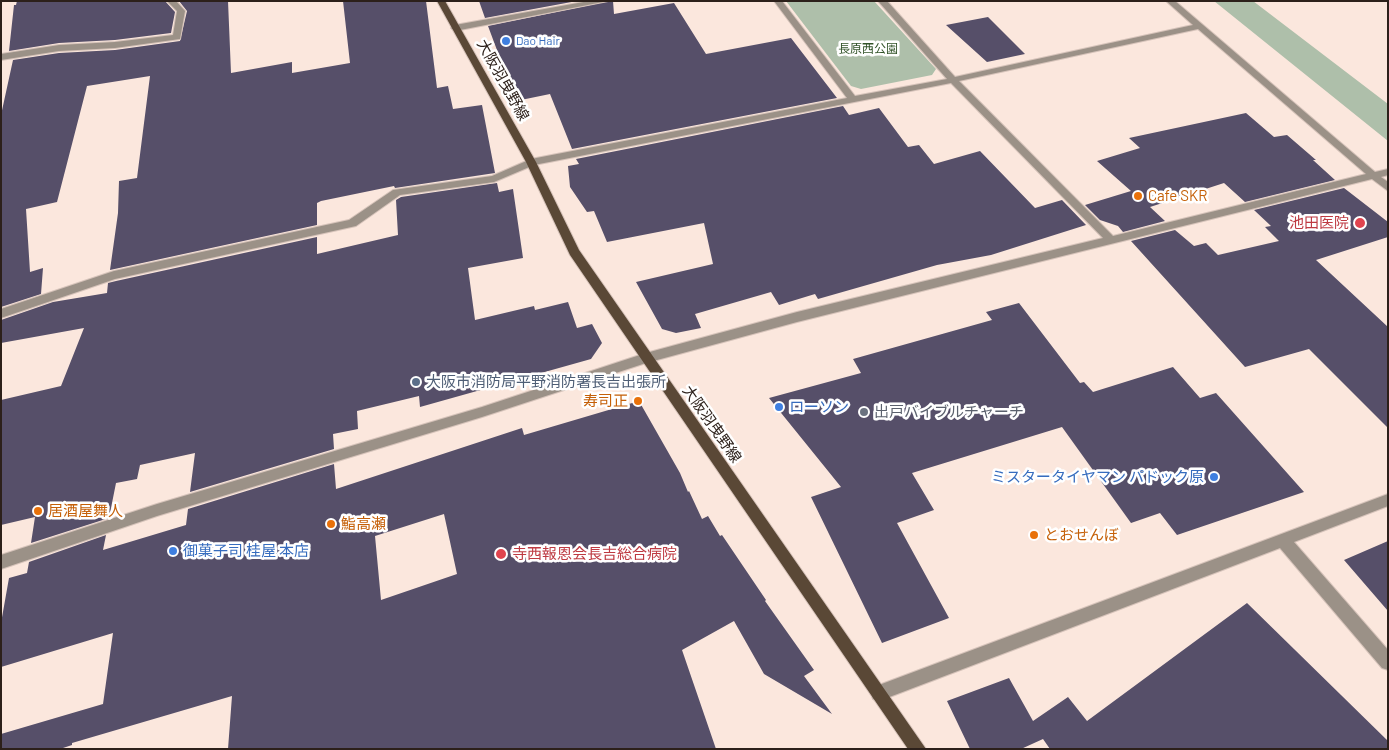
<!DOCTYPE html>
<meta charset="utf-8">
<style>
body{margin:0}
#map{position:relative;width:1389px;height:750px;overflow:hidden;background:#fbe7dd;font-family:Barlow,sans-serif}
canvas{display:block}
.frame{position:absolute;inset:0;border:2px solid #2c201a;pointer-events:none}
</style>
<div id="map">
<canvas width="1389" height="750"></canvas>
<div class="frame"></div>
</div>
<script>
const ctx = document.querySelector('canvas').getContext('2d');
ctx.lineJoin = 'round';
function fill(path, color) {
  ctx.fillStyle = color;
  ctx.fill(path, 'evenodd');
}
function strokePath(path, color, width, dash) {
  ctx.strokeStyle = color;
  ctx.lineWidth = width;
  ctx.lineCap = dash ? 'butt' : 'round';
  ctx.setLineDash(dash || []);
  ctx.stroke(path);
}
function drawText(font, color, halo, rows, align = 'center') {
  ctx.font = font + ' Barlow,"Noto Sans JP",sans-serif';
  ctx.lineWidth = 5;
  ctx.setLineDash([]);
  ctx.textBaseline = 'middle';
  ctx.strokeStyle = halo;
  ctx.fillStyle = color;
  for (const [text, x, y, turn = 0] of rows) {
    ctx.save();
    ctx.translate(x, y);
    ctx.rotate((+turn || 0) * Math.PI / 180);
    ctx.textAlign = isNaN(turn) ? turn : align;
    if (halo) ctx.strokeText(text, 0, 0);
    ctx.fillText(text, 0, 0);
    ctx.restore();
  }
}
fill(new Path2D(`
 M786,1H874L936,69L932,75L861,89L851,86Z
 M1214,1H1253L1388,104V141Z`), '#aebfaa');
fill(new Path2D(`
 M17,1H165L175,12L171,33L115,40L59,43L9,51L14,5H16Z
 M179,1H228L231,73L292,62V73L350,63L343,1H426L437,88L448,86L453,109L482,105L495,173L395,188L394,186L321,201L317,203V225L110,270L118,213L119,181L137,178L150,76L87,86L57,202L26,209L30,272L43,268L41,294L1,307V115L13,60L59,53L115,50L180,41L187,11Z
 M479,1H577L485,18Z
 M610,1H613L614,14L674,3L706,54L791,38L837,98L572,149L550,94L516,101L488,26Z
 M988,17L1025,54L987,62L946,25Z
 M843,106L849,115L879,108L908,147L919,145L934,164L980,151L1035,208L1062,200L1086,225L991,255L937,265L818,299L815,294L779,305L771,292L695,314L701,328L676,333L662,329L636,282L713,264L704,223L607,242L594,211L587,212L570,187L568,166L579,164L576,159Z
 M1246,113L1274,137L1287,135L1316,160H1313L1335,180L1245,202L1224,183L1150,207L1165,221L1123,232L1118,226L1100,220L1085,205L1131,191L1097,161L1140,148L1129,138Z
 M497,183L499,192L513,189L523,258L468,268L475,320L534,306L535,310L568,302L577,328L592,324L602,343L591,359L420,407L419,396L357,411L358,429L333,434L334,449L190,492L195,453L140,465L137,479L116,483L109,518L31,543L35,517L1,525V400L61,386L84,328L1,343V320L53,302L107,293L108,283L116,281L317,237V254L398,235L396,200L401,197Z
 M1344,188L1388,222V237L1316,260L1388,327V428L1309,349L1245,367L1131,241L1175,230L1194,246L1206,243L1218,255L1279,241L1265,227L1271,226L1254,210Z
 M1019,303L1080,383L1084,382L1093,392L1173,367L1200,398L1216,393L1304,492L1177,535L1160,513L1131,523L1062,427L912,473L934,510L897,523L949,618L882,643L811,497L841,487L769,398L861,373L853,359L992,320L986,312Z
 M639,401L680,473L688,492L689,491L702,519L708,516L720,536L722,535L766,600L765,601L814,670L804,676L832,714L764,674L734,621L682,650L716,749H228L232,696L72,743V745L60,749H1V734L103,704L113,633L1,667V623L9,578L27,573L29,562L106,535L103,550L186,525L188,509L334,464L336,489L522,428L524,435ZM444,514L457,574L381,600L375,536Z
 M1388,541V611L1344,560Z
 M1247,603L1388,741V749H1050L1043,739L1021,749H970L947,701L1009,678L1033,721L1068,697L1087,721Z`), '#564f69');
const minor = new Path2D(`
 M167,1H176L185,11L180,39L115,48L59,51L1,60V54L59,45L115,42L173,35L177,11Z
 M589,1H608L455,31L451,28L455,25Z
 M774,1H782L855,96L947,79L878,1H887L955,77L1193,25L1166,1H1175L1375,172L1388,169V175L1381,177L1388,182V191L1372,179L797,322L646,363L482,417L157,516L1,569V555L157,504L482,407L646,353L797,312L1103,238L951,83L534,165L494,182L400,195L356,226L115,279L1,318V309L114,271L349,220L393,190L492,176L531,159L847,98ZM1198,29L1366,174L1113,236L959,81Z
 M1388,494V506L1294,542L1388,650V670L1382,668L1280,548L879,701L873,699L871,693L873,687L879,685Z`);
const major = new Path2D(`
 M437,1H445L536,162L579,250L926,749H908L570,255L526,162Z`);
strokePath(minor, '#d6c3ba', 2);
strokePath(major, '#d6c3ba', 2);
fill(minor, '#9b9187');
fill(major, '#5a4836');
for (const [x, y, r, color] of [
 [506,41,5,"#3f7fe0"],
 [1138,196,5,"#e8710a"],
 [1360,223,6,"#e0444e"],
 [416,382,5,"#5c6f8a"],
 [638,401,5,"#e8710a"],
 [779,407,5,"#3f7fe0"],
 [864,412,5,"#6b7280"],
 [1214,477,5,"#3f7fe0"],
 [38,511,5,"#e8710a"],
 [331,524,5,"#e8710a"],
 [1034,535,5,"#e8710a"],
 [173,551,5,"#3f7fe0"],
 [501,554,6,"#e0444e"]
]) {
  const dot = new Path2D();
  dot.arc(x, y, r, 0, 2 * Math.PI);
  ctx.fillStyle = color;
  ctx.fill(dot);
  strokePath(dot, '#fff', 2);
}
drawText('12px', '#366cbe', '#fff', [
 ["Dao Hair",516,41]
], 'left');
drawText('12px', '#325329', '#fff', [
 ["長原西公園",868,49]
]);
drawText('15px', '#2c201a', '#fff', [
 ["大阪羽曳野線",503,80,61],
 ["大阪羽曳野線",712,424,55]
]);
drawText('15px', '#c56008', '#fff', [
 ["Cafe SKR",1148,196],
 ["寿司正",628,401,"right"],
 ["居酒屋舞人",48,511],
 ["鮨高瀬",341,524],
 ["とおせんぼ",1044,535]
], 'left');
drawText('15px', '#be3a42', '#fff', [
 ["池田医院",1349,223],
 ["寺西報恩会長吉総合病院",512,554,"left"]
], 'right');
drawText('15px', '#4e5e75', '#fff', [
 ["大阪市消防局平野消防署長吉出張所",426,382]
], 'left');
drawText('15px', '#366cbe', '#fff', [
 ["ローソン",789,407],
 ["ミスタータイヤマン パドック原",1204,477,"right"],
 ["御菓子司 桂屋 本店",183,551]
], 'left');
drawText('15px', '#5b616d', '#fff', [
 ["出戸バイブルチャーチ",874,412]
], 'left');
</script>
